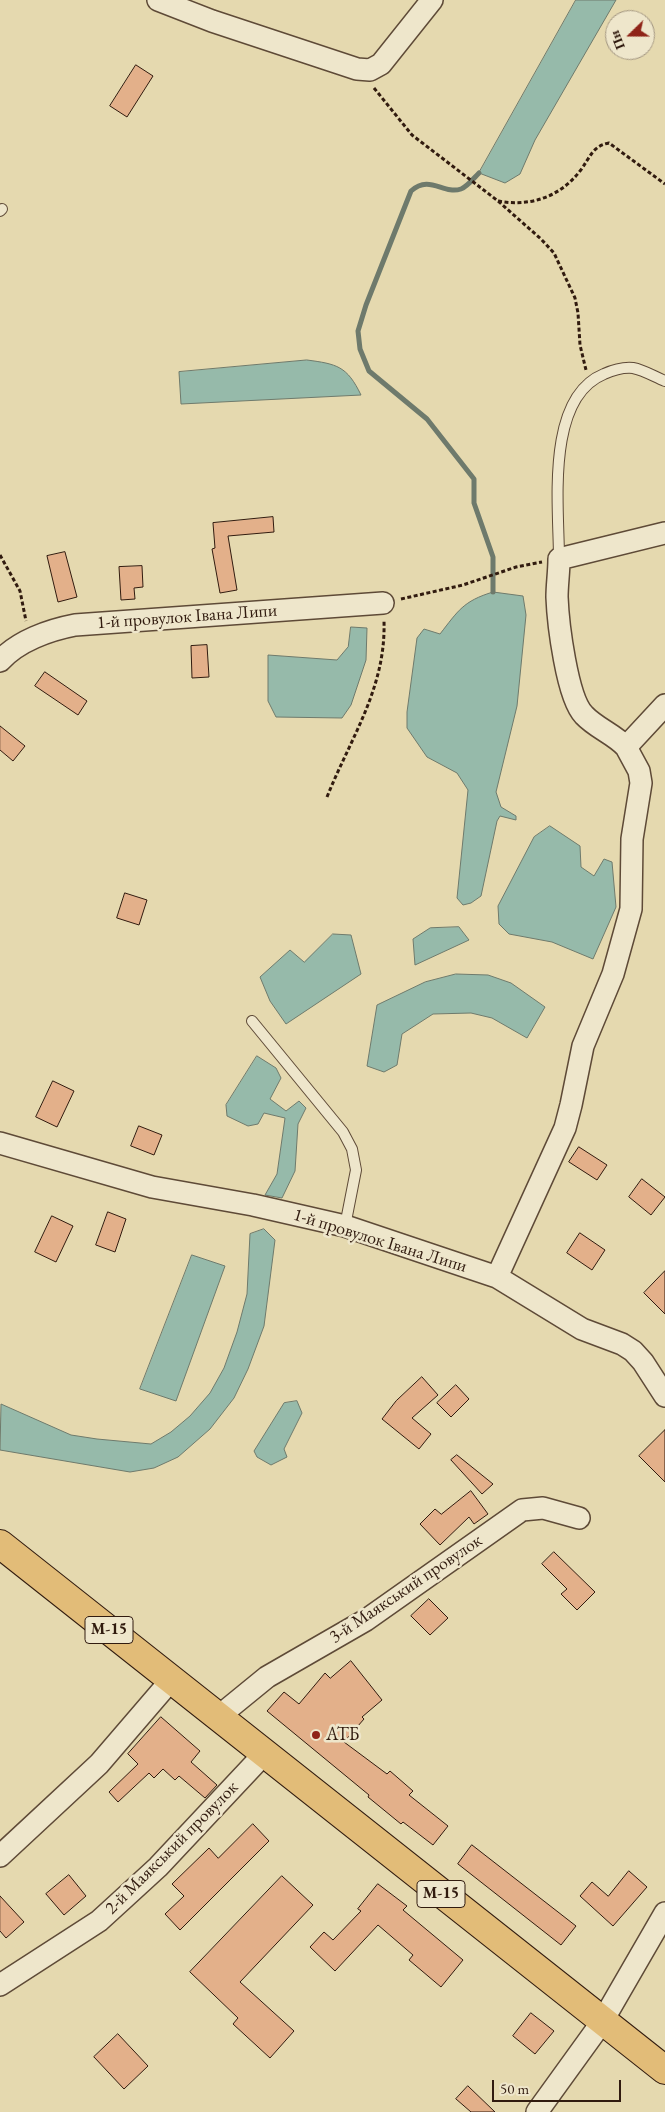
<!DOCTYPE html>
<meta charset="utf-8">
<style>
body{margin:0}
#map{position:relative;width:665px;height:2112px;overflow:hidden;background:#e5d9af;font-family:"EB Garamond",serif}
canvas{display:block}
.north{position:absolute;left:605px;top:10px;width:50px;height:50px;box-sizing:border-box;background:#eee6cb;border:1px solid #a29580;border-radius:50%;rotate:248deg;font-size:14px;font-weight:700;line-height:20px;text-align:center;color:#311b0f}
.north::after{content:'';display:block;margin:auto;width:18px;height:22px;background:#8f2418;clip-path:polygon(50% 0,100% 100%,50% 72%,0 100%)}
.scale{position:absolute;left:492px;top:2080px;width:129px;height:22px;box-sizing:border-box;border:2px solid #311b0f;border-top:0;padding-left:6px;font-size:15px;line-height:18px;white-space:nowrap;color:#311b0f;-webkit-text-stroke:4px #eee6cb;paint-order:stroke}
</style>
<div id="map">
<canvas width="665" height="2112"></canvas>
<div class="north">Пн</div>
<div class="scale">50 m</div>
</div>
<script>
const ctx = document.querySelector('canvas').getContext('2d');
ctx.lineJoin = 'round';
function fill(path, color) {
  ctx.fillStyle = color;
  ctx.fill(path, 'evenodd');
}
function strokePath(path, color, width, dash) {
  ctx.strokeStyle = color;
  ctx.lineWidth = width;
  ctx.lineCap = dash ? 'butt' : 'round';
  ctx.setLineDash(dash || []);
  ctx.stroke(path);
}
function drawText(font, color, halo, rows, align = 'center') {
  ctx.font = font + ' "EB Garamond",serif';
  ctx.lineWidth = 5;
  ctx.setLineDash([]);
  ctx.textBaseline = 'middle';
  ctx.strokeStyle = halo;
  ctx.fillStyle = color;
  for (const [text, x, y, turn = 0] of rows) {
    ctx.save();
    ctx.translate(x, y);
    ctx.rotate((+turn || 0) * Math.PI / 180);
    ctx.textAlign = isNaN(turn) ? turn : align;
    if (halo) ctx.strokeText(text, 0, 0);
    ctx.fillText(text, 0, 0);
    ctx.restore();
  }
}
const water = new Path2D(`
 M576,0H616L535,140L520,174L505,183L479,173Z
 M307,360C337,364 347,366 361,395L181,404L179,372Z
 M493,592L523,596L526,615L517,706L496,792L501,807L516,816V820L500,816L497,821L481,896L471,903L463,905L457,898L468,790L457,773L427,757L407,728V712L417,638L424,629L440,634C458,611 463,601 493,592Z
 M351,627L367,628L366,660L351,705L342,718L276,717L268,701V655L337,660L348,647Z
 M550,826L580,846L581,867L594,876L604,859L612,862L616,907L593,959L552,942L509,934L499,924L498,906L534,837Z
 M459,927L469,940L415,965L413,939L430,928Z
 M333,934L351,935L361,974L286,1024L270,1001L260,977L290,950L304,962Z
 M456,974L488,975L511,983L545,1007L527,1038L492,1018L471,1013L433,1014L402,1034L397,1065L384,1072L367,1066L377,1005L425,982Z
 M257,1056L276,1068L281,1078L270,1099L286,1111L299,1101L306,1108L298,1124L295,1171L282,1198L265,1195L277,1174L285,1118L264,1113L258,1124L248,1126L227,1116L226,1105Z
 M264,1229L275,1240L264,1326L248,1369L234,1398L210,1429L178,1457L154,1468L130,1472L0,1450L1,1404L71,1435L97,1439L151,1444L171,1432L190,1416L210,1393L224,1368L237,1332L247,1294L250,1234Z
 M192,1255L225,1266L176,1401L140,1389Z
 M297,1401L302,1413L284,1449L287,1457L271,1465L257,1457L254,1451L284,1403Z`);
fill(water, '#96baaa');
strokePath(water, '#6e7a6c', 1);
strokePath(new Path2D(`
 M479,173C474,178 467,187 461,189C443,195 430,174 411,191L366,305L358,331L360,349L369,371L427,419L474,479V503L493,557V592`), '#6e7a6c', 5);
const building = new Path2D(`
 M136,65L153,76L127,117L110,106Z
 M273,517L274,532L228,536L237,590L220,593L212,549L215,548L213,523Z
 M65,552L77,597L58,602L47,556Z
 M142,566L143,587L134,588L135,599L121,600L119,567Z
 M207,645L209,677L192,678L191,646Z
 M45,672L87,701L78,715L35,686Z
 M0,726L25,746L13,761L0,750Z
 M125,893L147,900L139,925L117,918Z
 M53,1081L74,1091L57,1127L36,1117Z
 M139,1126L162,1135L154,1155L131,1146Z
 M579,1147L607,1165L597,1180L569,1162Z
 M642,1179L665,1197L651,1215L629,1197Z
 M108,1212L126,1219L115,1252L96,1245Z
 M52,1216L73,1226L56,1262L35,1252Z
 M580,1233L605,1250L592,1270L567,1253Z
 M665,1271V1314L644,1293Z
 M422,1377L438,1395L412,1418L431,1434L419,1449L382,1419L396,1401Z
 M456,1385L469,1399L451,1417L437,1403Z
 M665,1430V1482L639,1456Z
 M457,1455L493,1484L482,1494L451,1460Z
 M471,1491L488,1514L474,1524L469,1517L440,1545L420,1524L435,1509L441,1514Z
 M554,1552L595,1592L577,1610L561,1594L567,1589L542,1564Z
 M429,1599L448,1618L430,1635L411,1616Z
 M351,1661L382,1700L362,1717L364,1719L344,1742L387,1774L390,1771L413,1791L409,1795L448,1826L433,1845L403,1822L401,1824L368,1797L369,1795L267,1711L284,1692L299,1704L325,1673L330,1678Z
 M161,1717L200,1751L191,1762L217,1785L205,1798L179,1776L175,1780L163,1769L154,1778L149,1773L118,1802L109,1792L138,1764L128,1754Z
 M253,1824L269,1841L180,1930L165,1914L184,1896L172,1884L209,1848L218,1858Z
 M472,1845L576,1926L561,1945L458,1864Z
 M629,1871L647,1887L613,1926L580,1896L592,1882L608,1896Z
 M69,1875L86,1896L64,1915L46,1894Z
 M282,1876L313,1905L240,1982L294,2031L270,2058L233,2024L238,2018L190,1972Z
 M378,1884L407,1906L403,1910L463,1960L441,1987L409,1960L413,1955L378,1925L335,1971L310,1947L324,1932L333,1940L361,1911L358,1909Z
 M0,1896L24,1922L6,1938L0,1931Z
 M531,2013L554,2031L535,2054L513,2036Z
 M118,2034L148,2066L124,2089L94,2057Z
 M468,2086L495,2112H471L456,2099Z`);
fill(building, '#e3b08a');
strokePath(building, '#311b0f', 1);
const service = new Path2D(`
 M0,211L2,209
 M559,559C559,507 545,398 604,374C613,370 623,367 633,368C644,370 655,377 665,381
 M252,1021L343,1132L352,1149L356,1170L345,1226`);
const minor = new Path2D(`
 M158,0L212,21L357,69L370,70L381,64L432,0
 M0,661C18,641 49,630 75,625L383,603
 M626,747C614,734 596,728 584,715C567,698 558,623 557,597C557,585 559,572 559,559L665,533
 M0,1143L152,1187L253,1205L345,1226L497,1277L582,1329L622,1344L633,1351L643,1362L665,1396
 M497,1277L565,1128L571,1105L583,1046L613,974L631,909L632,839L641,783L639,771L626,747L665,705
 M218,1717L267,1677L366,1620L522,1510L543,1508L579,1518
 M0,1856L99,1764L172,1679
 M0,1985L99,1921L122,1900L158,1867L264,1754
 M537,2112L602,2022L665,1913`);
const trunk = new Path2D(`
 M0,1544L665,2070`);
strokePath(service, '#5e4a37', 12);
strokePath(minor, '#5e4a37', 24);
strokePath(trunk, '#311b0f', 30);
strokePath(new Path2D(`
 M374,88L412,135L498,201L541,239L554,253L575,298L578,313L580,345L586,370
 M498,201C530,207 560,197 580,171C590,158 592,146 609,143L665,184
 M0,555L20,591L26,621
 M401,599L463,585L516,567L542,562
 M327,797C351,737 386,688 384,621`), '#311b0f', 3, [4, 2.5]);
strokePath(service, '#eee6cb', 10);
strokePath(minor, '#eee6cb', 21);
strokePath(trunk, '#e2bc78', 28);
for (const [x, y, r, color] of [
 [316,1735,5,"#8f2418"]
]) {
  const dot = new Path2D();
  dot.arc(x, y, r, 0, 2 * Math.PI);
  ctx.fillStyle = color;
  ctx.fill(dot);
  strokePath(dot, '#eee6cb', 2);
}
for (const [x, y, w] of [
 [109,1630,48],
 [441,1894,48]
]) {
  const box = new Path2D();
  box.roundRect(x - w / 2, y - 13.5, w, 27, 4);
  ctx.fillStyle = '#eee6cb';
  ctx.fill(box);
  strokePath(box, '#311b0f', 1);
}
drawText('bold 16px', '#311b0f', null, [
 ["М-15",109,1630],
 ["М-15",441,1894]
]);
drawText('18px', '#311b0f', '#eee6cb', [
 ["1-й провулок Івана Липи",187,617,-4],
 ["1-й провулок Івана Липи",380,1241,17],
 ["3-й Маякський провулок",406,1589,-34],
 ["2-й Маякський провулок",172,1848,-45]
]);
drawText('18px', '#311b0f', '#eee6cb', [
 ["АТБ",326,1735]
], 'left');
</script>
